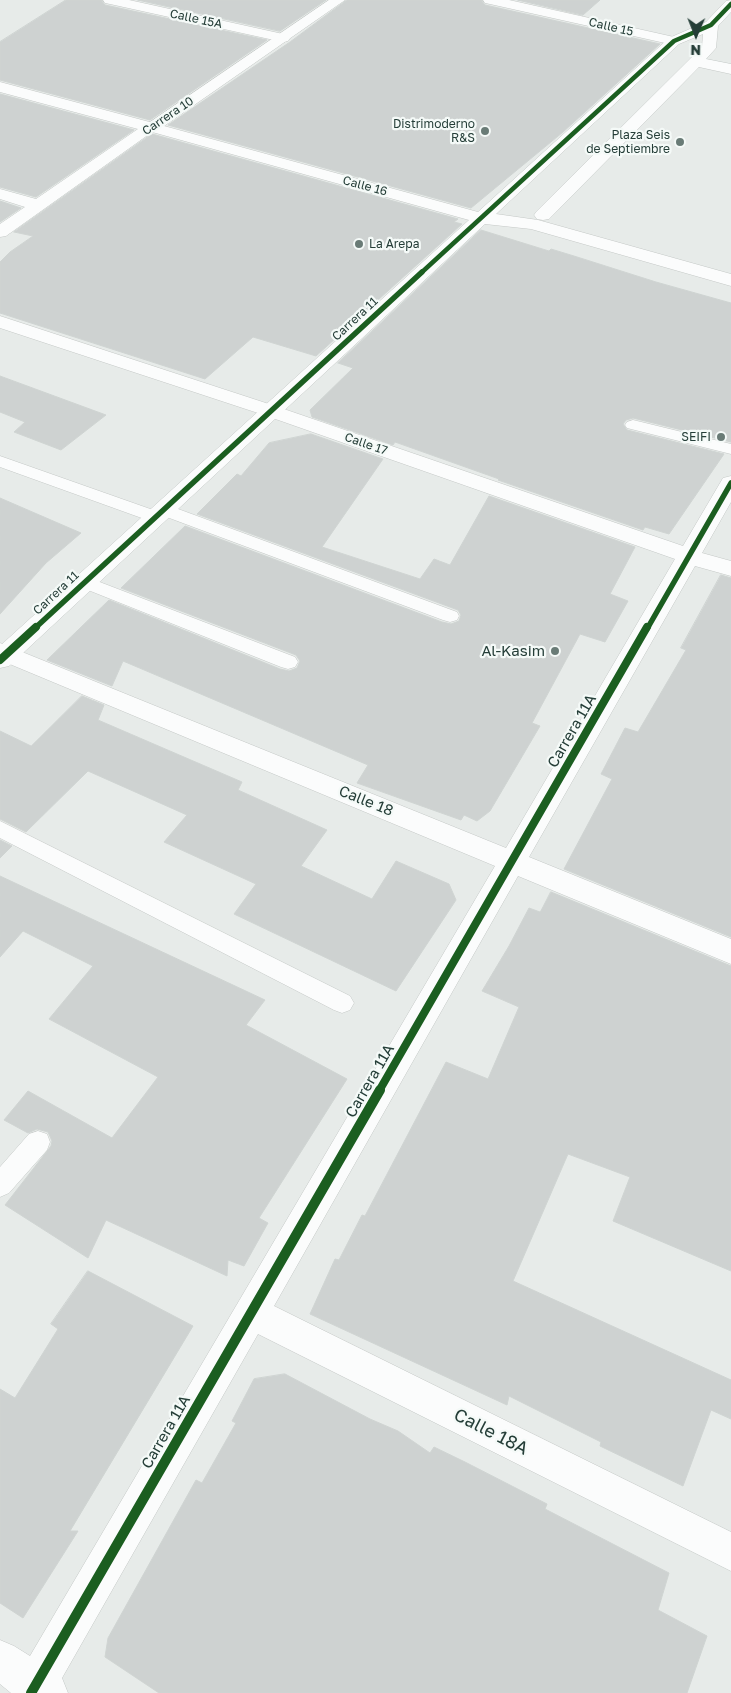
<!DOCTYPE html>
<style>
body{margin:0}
#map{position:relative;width:731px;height:1693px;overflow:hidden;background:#e7ebe9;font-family:"Golos Text",sans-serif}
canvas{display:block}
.north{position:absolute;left:671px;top:10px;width:50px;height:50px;-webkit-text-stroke:4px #f5faf8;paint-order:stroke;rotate:181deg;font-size:14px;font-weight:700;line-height:20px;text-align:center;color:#253e38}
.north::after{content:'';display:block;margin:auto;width:18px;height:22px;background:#253e38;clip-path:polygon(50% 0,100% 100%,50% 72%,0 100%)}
</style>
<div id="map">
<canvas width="731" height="1693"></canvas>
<div class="north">N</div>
</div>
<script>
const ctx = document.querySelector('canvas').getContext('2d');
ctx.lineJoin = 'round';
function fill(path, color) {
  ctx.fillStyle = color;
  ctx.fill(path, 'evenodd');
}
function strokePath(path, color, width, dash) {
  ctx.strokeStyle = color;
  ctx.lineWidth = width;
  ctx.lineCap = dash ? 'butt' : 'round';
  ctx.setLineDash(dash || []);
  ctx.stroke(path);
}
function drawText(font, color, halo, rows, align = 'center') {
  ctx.font = font + ' "Golos Text",sans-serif';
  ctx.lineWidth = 4.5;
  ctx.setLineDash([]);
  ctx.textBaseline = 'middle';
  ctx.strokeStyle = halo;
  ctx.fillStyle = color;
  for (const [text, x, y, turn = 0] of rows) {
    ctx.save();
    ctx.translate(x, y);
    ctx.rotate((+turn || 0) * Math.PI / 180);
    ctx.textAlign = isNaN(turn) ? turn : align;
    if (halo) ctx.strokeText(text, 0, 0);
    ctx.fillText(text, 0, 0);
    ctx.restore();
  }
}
const building = new Path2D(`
 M66,0H101L105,5L267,40L150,120L0,80V42Z
 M138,0H326L280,31Z
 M347,0H481L485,5L660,44L563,132L471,208L168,125L290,42Z
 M518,0H600L583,15Z
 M0,94L134,130L36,197L0,187Z
 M152,134L458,219L454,222L462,224L316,356L253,337L205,379L0,313V262L10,252L33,236L14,232Z
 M0,201L21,208L0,222Z
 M481,230L549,251L551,249L574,256L656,282L731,303V442L633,418L626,420L623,424L627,430L724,454L669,534L645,527L643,530L498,480L499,479L395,442L393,445L312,417L310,410L353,368L338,363Z
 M0,376L106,415L61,450L14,432L25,422L0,412Z
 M311,434L383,459L322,547L420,579L434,559L450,565L489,496L635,547L610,594L628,601L605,642L580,634L532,723L540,726L490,811L477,821L464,815L461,820L357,783L368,765L123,661L112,686L47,660L109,600L280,669L289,671L297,668L300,661L296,655L121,588L185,526L442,622L451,624L459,621L461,615L458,610L197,514L237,474L241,476L269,443Z
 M0,498L81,533L46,563L0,614Z
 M721,575L731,578V937L564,869L612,779L601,774L625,728L638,732L686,650L681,648Z
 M82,696L104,705L98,720L242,782L238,790L327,830L301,866L372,899L396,861L449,884L456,900L396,991L234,914L256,884L164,842L187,815L88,771L26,832L0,819V731L31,746Z
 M0,840L12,846L0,858Z
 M0,876L265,1000L246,1025L347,1079L259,1218L268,1223L244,1266L228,1260L227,1276L106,1220L88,1258L5,1205L51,1146L52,1141L48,1132L37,1129L28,1133L4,1120L28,1091L112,1138L158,1077L49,1019L93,966L23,931L0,957Z
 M551,892L731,966V1271L613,1221L630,1177L568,1154L513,1281L731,1380V1419L711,1410L683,1486L600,1446L601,1442L509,1396L507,1405L310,1314L335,1259L339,1260L362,1215L365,1216L446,1062L488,1079L519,1007L482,991L509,946L529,908L540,912Z
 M88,1271L193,1326L70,1531H78L23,1618L0,1603V1389L15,1398L58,1329L51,1324Z
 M285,1374L370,1419L398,1431L430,1453L434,1447L465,1462L547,1504L545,1509L669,1573L658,1610L707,1636L687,1693H159L105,1657L108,1638L196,1480L202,1483L236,1423L232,1421L254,1379Z`);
fill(building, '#ced2d1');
strokePath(building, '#cfd4d2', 1);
const service = new Path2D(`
 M633,420L731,444V454L627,428L625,425L627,422Z
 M0,456L156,511L158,506L164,505L170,506L457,612L459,616L457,620L450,622L443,620L164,516L162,521L156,522L150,521L0,467Z
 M84,576L295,657L298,662L295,667L288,669L281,667L78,586L75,582L78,578Z
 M0,821L350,996L354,1003L350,1010L342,1013L334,1010L0,838Z
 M38,1131L47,1134L50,1142L47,1150L9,1193L0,1197V1167L29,1134Z`);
const minor = new Path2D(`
 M103,0H129L283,34L288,35L290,38L288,41L283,42L110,4L105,3Z
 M483,0H509L674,37L679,38L681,41L679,44L674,45L490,4L485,3Z
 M0,82L157,124L159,127L6,236L0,237V224L25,207L0,199V189L36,199L138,129L0,92Z
 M0,316L278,407L683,546L723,478L731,476V502L702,553L731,561V576L695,566L529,857L731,939V964L518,876L274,1306L731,1532V1571L258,1334L62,1678L68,1693H11L0,1684V1640L14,1646L30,1656L495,866L0,660V643L506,848L675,559L264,415L0,328Z`);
const tertiary = new Path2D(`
 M329,0H345L164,126L478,212L669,38L706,22L726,1L731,0V12L718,26L716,48L706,59L731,64V74L699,67L549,219L543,220L537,219L534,215L537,211L702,47L703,34L679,44L496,214L538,220L731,274V286L531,229L485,224L9,666L0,668V646L469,220L145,130L143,127Z`);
strokePath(service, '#c4c8c6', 1);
strokePath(minor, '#c4c8c6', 1);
strokePath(tertiary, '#c4c8c6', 1);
fill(service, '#fbfcfc');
fill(minor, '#fbfcfc');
fill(tertiary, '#fbfcfc');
strokePath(new Path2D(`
 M421,273L674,41L711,25L731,4`), '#1b5e20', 4.5);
strokePath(new Path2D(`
 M34,629L422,272
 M647,629L731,483`), '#1b5e20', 5.5);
strokePath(new Path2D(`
 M0,660L36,627
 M379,1091L647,627`), '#1b5e20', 8);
strokePath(new Path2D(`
 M31,1693L380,1090`), '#1b5e20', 10);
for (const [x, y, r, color] of [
 [485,131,5,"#697b76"],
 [680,142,5,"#697b76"],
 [359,244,5,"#697b76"],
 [721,437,5,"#697b76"],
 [555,651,5,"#697b76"]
]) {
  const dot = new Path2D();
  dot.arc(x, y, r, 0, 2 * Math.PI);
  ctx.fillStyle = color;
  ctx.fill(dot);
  strokePath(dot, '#f5faf8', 2);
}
drawText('12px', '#253e38', '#f5faf8', [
 ["Calle 15A",196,19,12],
 ["Calle 15",611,27,13],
 ["Carrera 10",168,116,-34],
 ["Calle 16",365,186,15],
 ["Carrera 11",355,319,-43],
 ["Calle 17",366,444,19],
 ["Carrera 11",56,593,-43]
]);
drawText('12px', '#253e38', '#f5faf8', [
 ["Distrimoderno",475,124],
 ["R&S",475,138],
 ["Plaza Seis",670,135],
 ["de Septiembre",670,149],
 ["La Arepa",369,244,"left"],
 ["SEIFI",711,437]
], 'right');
drawText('15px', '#253e38', '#f5faf8', [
 ["Al-Kasim",545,651]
], 'right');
drawText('15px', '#253e38', '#f5faf8', [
 ["Carrera 11A",572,731,-60],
 ["Calle 18",366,801,22],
 ["Carrera 11A",370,1081,-60],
 ["Carrera 11A",166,1432,-60]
]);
drawText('18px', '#253e38', '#f5faf8', [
 ["Calle 18A",491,1432,27]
]);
</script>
